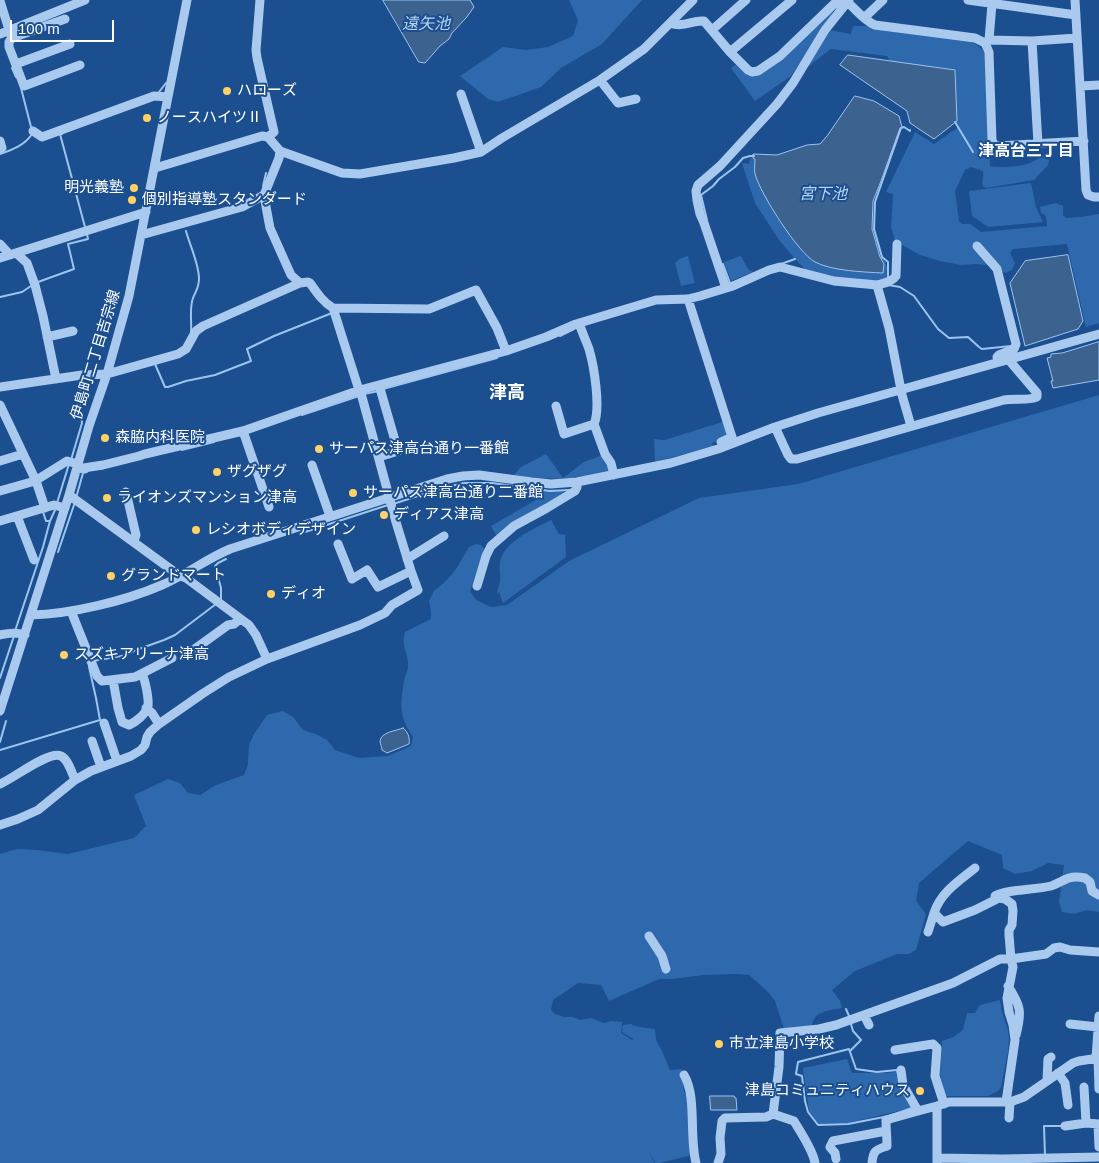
<!DOCTYPE html>
<meta charset="utf-8">
<style>
body{margin:0}
#map{position:relative;width:1099px;height:1163px;overflow:hidden;background:#1b4f8f;font-family:Helvetica,sans-serif}
canvas{display:block}
.scale{position:absolute;left:10px;top:20px;width:104px;height:22px;box-sizing:border-box;border:2px solid #fff;border-top:0;padding-left:6px;font-size:15px;line-height:18px;white-space:nowrap;color:#fff;-webkit-text-stroke:4px #1b4f8f;paint-order:stroke}
</style>
<div id="map">
<canvas width="1099" height="1163"></canvas>
<div class="scale">100 m</div>
</div>
<script>
const ctx = document.querySelector('canvas').getContext('2d');
ctx.lineJoin = 'round';
function fill(path, color) {
  ctx.fillStyle = color;
  ctx.fill(path, 'evenodd');
}
function strokePath(path, color, width, dash) {
  ctx.strokeStyle = color;
  ctx.lineWidth = width;
  ctx.lineCap = dash ? 'butt' : 'round';
  ctx.setLineDash(dash || []);
  ctx.stroke(path);
}
function drawText(font, color, halo, rows, align = 'center') {
  ctx.font = font + ' Helvetica,"Noto Sans JP",sans-serif';
  ctx.lineWidth = 4;
  ctx.setLineDash([]);
  ctx.textBaseline = 'middle';
  ctx.strokeStyle = halo;
  ctx.fillStyle = color;
  for (const [text, x, y, turn = 0] of rows) {
    ctx.save();
    ctx.translate(x, y);
    ctx.rotate((+turn || 0) * Math.PI / 180);
    ctx.textAlign = isNaN(turn) ? turn : align;
    if (halo) ctx.strokeText(text, 0, 0);
    ctx.fillText(text, 0, 0);
    ctx.restore();
  }
}
fill(new Path2D(`
 M569,0H642L602,44L561,68L541,87L498,102L488,99L460,76L503,47L526,50L548,47L573,36L578,20Z
 M831,12H832L833,14L791,76L755,101L731,68L738,63L753,74Z
 M853,26H867L970,41C978,45 983,49 987,57L990,166C1002,168 1024,167 1034,161C1039,158 1039,156 1044,156L1049,160L1048,165L1034,180L986,188L983,186C981,181 984,177 983,171L971,167L965,170L955,191L959,221L962,224H970L981,232L1047,226L1046,216L1041,213L1040,207L1056,203L1063,206V215L1066,218L1081,217L1099,214V323L1086,327L1067,244L1013,249L1010,253L1015,263L1012,270L1005,273L988,265L976,264L961,265L940,261L920,255L895,241L891,227L893,194L886,192L915,132L934,144L957,128L955,70L890,61L887,56L831,49L809,66L806,63L829,30L851,34Z
 M750,158H755V173L758,180L778,219L813,261C835,270 860,271 883,273C885,262 880,262 880,254C885,262 891,269 885,280L877,281L835,279L808,272L795,259L779,240L755,203L742,163L749,164Z
 M1031,183L1036,207L1043,222L988,227L972,216L969,191Z
 M688,256L695,283L681,286L675,263L679,259Z
 M741,256L748,269L753,272L731,281L724,262Z
 M1099,395V912L1087,910L1074,914L1062,912L1059,902L1064,865L1048,863L1032,871L1015,874L1003,868L1002,855L968,841L919,883L916,901L926,914L916,950L909,954H897L855,971L832,990L840,1001L842,1008C829,1011 815,1010 812,1025L784,1029L775,1001L766,990L749,975L736,974L704,975L672,979H659L609,1001L601,985L578,983L553,1000L551,1010L555,1014L564,1017H573L580,1020L591,1018L604,1023L611,1021L622,1022L621,1033L632,1040L631,1042L633,1039L622,1032L623,1025L632,1024V1025L639,1027L655,1029L656,1040L662,1051L670,1070L682,1069L684,1091L686,1096H688L692,1154L688,1156L660,1163H655L649,1150L654,1163H0V854L17,849L37,850L68,854L134,838L146,826L134,795L168,779L180,783L188,793L200,795L216,785L244,775L248,764L249,745L254,734L267,715L283,711L293,717L303,730L318,735L327,740L335,750L359,758L388,756L411,746L413,737C399,716 400,706 404,681C405,675 409,669 408,663C407,649 401,647 405,632L431,619V611L429,601L434,591L446,581L456,569L469,547L476,544L481,545L484,549L470,591L476,600L491,607L507,605L569,561L699,498L798,484Z
 M725,421L730,436L712,443L713,446L670,458L655,461L654,439L665,440Z
 M546,454L563,478L584,462L603,455L611,471C600,473 588,476 577,477C556,480 534,478 514,475L521,467Z
 M538,491H564L553,502L497,537L491,526L541,497Z
 M551,520L559,534L565,535L566,557L503,603L499,592L497,594C497,589 499,586 500,582C501,575 498,565 501,558C508,540 535,528 551,520Z
 M1000,1000L1002,1012L1008,1030L1009,1039L1008,1052L1001,1087L998,1091L988,1096H945L940,1076L942,1041L953,1037L963,1030L967,1013H975L980,1005Z
 M847,1059L852,1073H884L897,1072L901,1088L911,1106V1108L848,1123L818,1124L809,1111L803,1068Z`), '#2e69ad');
const water = new Path2D(`
 M383,0H470L474,7L466,18L452,33L449,39L440,46L425,63L419,62Z
 M848,55L955,70L957,121L934,139L910,123L907,111L840,65Z
 M855,96L874,101L899,116L902,127L900,128L881,181L873,201L872,229L880,257L884,264L883,273C864,272 832,271 815,262C798,253 760,193 755,174C754,169 755,164 755,159L753,158V154L777,155L807,145L820,144L827,136Z
 M1068,255L1083,321L1078,329L1025,346L1010,283L1025,261Z
 M1099,342V380L1053,388L1051,381H1053L1047,358L1051,357V354L1062,353Z
 M403,728C408,732 410,737 409,744L387,753L382,750C382,747 380,744 380,741C381,732 396,731 403,728Z
 M710,1096H734L735,1098H736L737,1110H711Z`);
fill(water, '#3c6290');
strokePath(water, '#9cc4f0', 1);
strokePath(new Path2D(`
 M12,68L16,77
 M21,88L31,127
 M159,92L166,83
 M955,122L973,152
 M62,134H60L85,227
 M0,154C12,150 25,145 32,134
 M263,186L266,173
 M707,220L701,195L713,186L719,179L735,167L743,158L750,156H754
 M186,231C190,246 199,264 199,279C199,287 196,291 193,298C189,309 192,321 191,332
 M723,264L730,283
 M781,264L795,259
 M888,279V262L882,257L874,229L875,202L901,128L904,127L910,131V130
 M38,282L74,269L68,244L88,239L87,234
 M888,285L900,287L914,296L938,329L949,338L968,337L979,347L982,349L1011,346
 M0,297L22,292L31,286
 M560,336L574,329
 M155,364L165,387H168L186,381L215,375L251,361L247,349L274,336L332,313
 M383,389L497,358
 M364,394L379,391
 M302,415L359,396
 M182,450L214,442
 M71,460L82,423L80,403V384
 M76,498L83,473L87,472
 M57,503L69,464
 M393,504L443,488L464,483H492L550,491L569,490
 M43,512L46,521H49
 M302,533L388,505
 M58,552L75,502
 M221,599V588L215,566L218,563L226,559
 M15,631L43,547L50,521L55,510
 M93,661L127,655L136,650L164,640L175,635L216,604
 M0,678L14,636
 M0,742L6,721
 M0,750L100,720L96,698L89,667
 M846,1009L849,1016
 M849,1049L856,1069L877,1072L897,1070L901,1087L912,1106V1108L889,1116L848,1124L818,1125L808,1112L805,1101L802,1076L796,1074L798,1062Z
 M850,1051L861,1040L853,1031L851,1024
 M1045,1156L1044,1126H1062`), '#9cc4f0', 2);
strokePath(new Path2D(`
 M260,0L256,50L257,58L274,132L268,137
 M845,0C855,8 863,20 875,25L975,38L985,43L989,52L992,140L994,145L998,146L1084,141
 M968,0L1076,15
 M1075,0L1086,190L1088,195L1094,197H1099
 M0,1L11,36
 M864,18L883,0
 M65,19L12,38L9,42V47L24,86L80,65
 M670,23C684,28 691,20 704,21L730,52L748,70L752,72L758,71L780,56L834,4L847,1
 M712,30L746,0
 M0,34L85,0
 M989,40L992,4
 M1032,41L1038,144
 M985,43L989,40L1032,41L1077,38
 M730,52L792,0
 M16,64L70,44
 M600,80L618,103L636,99
 M1081,86L1099,85
 M461,94L481,152
 M33,131L42,137L154,96L168,97
 M0,141L2,148L0,149
 M280,151L279,158L264,195L267,212L270,228L291,275L300,283
 M155,168L262,136L268,137L280,151L342,173L360,174L454,158L481,152L502,138L600,80L644,49L693,0
 M141,235L242,207L264,195
 M0,244L10,255
 M977,246L997,269L1016,344L1014,349L999,355L997,357L998,362
 M16,253L27,263L35,285L43,316L56,379
 M0,258L146,212
 M877,285C884,283 892,282 896,276L897,244
 M726,288L704,223L700,214L697,200L696,191L698,185L720,166L777,104L793,83L825,30L849,0
 M688,299L732,437L721,442
 M579,323C582,332 586,341 589,349C594,366 601,408 594,424L605,454L611,463L614,475
 M47,337L73,331
 M379,385L398,451L379,457
 M0,387L82,375L107,374L178,354L186,349L196,331L203,326L300,283L308,282L310,283C317,293 323,302 333,308L429,309L476,290L497,328L506,351
 M0,405L36,481L45,508
 M556,406L564,434L594,424
 M775,427L788,455L791,459H797L1004,400C1014,398 1028,401 1037,397V393L1008,359
 M243,431L269,507
 M0,461L23,454
 M312,465L330,516
 M77,469L103,465L139,456L145,454L243,431L360,390L506,351L546,337L576,324L656,300L688,299L700,296L733,286L769,270L780,267L834,281L877,285L889,328L902,395L911,426
 M0,491L35,481L67,461L78,464
 M126,492L136,535L134,541
 M69,495L180,576L186,578L249,625L256,635L267,659
 M17,516L34,560
 M0,521L54,505L65,508
 M338,544L352,579L367,570L378,587L411,571
 M407,559L444,536
 M477,586L486,556L491,546L514,526L547,508L575,491L577,487V482
 M71,611L97,676L102,681L135,677L172,658
 M31,615C71,614 125,601 162,585C186,575 206,559 230,549L447,479L463,476L479,475L532,482L551,484L577,482L671,463L718,449L775,427L818,413L1099,334
 M0,635C8,633 17,632 25,635
 M192,651L228,625L234,624L240,619
 M113,680L118,708L122,722L129,725C136,722 146,714 148,706C149,699 145,679 142,674
 M146,708L152,713L159,724
 M0,711L69,495L89,426L107,374L129,296L187,0
 M104,723L117,761
 M92,741L101,767
 M0,784C13,779 49,750 61,756C68,759 72,773 75,780
 M0,825L18,819L38,810L75,780L91,771L131,756L141,750L145,745L147,737L150,732L159,724L202,694L229,677L267,659L360,625L385,613L392,605L418,590L411,571L396,522L362,397L358,387L333,308
 M975,868C959,881 941,892 934,913L943,922L975,910L999,898L1005,899L1012,904L1013,911L1012,925L1009,930V935L1011,959L1046,954L1054,948L1060,947L1070,950L1099,952
 M995,896C1007,889 1035,890 1051,886C1057,884 1063,880 1069,878C1075,876 1080,877 1085,878L1090,882L1092,891L1099,895
 M928,932L934,913
 M649,936L662,956L666,969
 M1008,986C1021,1006 1022,1012 1016,1035
 M864,1015L869,1025
 M1070,1024L1098,1027
 M895,1050L933,1044L937,1048L935,1076L944,1104
 M1096,1058L1099,1016
 M1098,1058L1099,1089
 M901,1070L903,1085L918,1111
 M1058,1073L1065,1083L1068,1105
 M684,1075C697,1096 689,1137 696,1163
 M1047,1080L1048,1059L1051,1057
 M1084,1087L1086,1123
 M1006,1102L1013,1101L1024,1097L1073,1063L1079,1061L1099,1058
 M773,1114L794,1121C801,1133 813,1150 815,1163
 M1009,1118L1010,1102
 M1098,1124L1099,1147
 M1065,1126L1086,1123L1099,1124
 M937,1158L1003,1159L1099,1157
 M836,1159L835,1153L830,1147L833,1141L886,1131
 M718,1163L721,1154L720,1138L722,1121L725,1118L766,1117L773,1114L779,1067L780,1033L819,1029L836,1025L953,983L1000,959H1011L1013,967L1007,998L1009,1012L1013,1025L1015,1040L1006,1102H949L937,1106V1163
 M872,1163C873,1150 876,1150 887,1146C887,1137 886,1129 886,1120L918,1111L937,1106`), '#a9c9ee', 9);
for (const [x, y, r, color] of [
 [227,91,5,"#ffd166"],
 [147,118,5,"#ffd166"],
 [134,188,5,"#ffd166"],
 [132,200,5,"#ffd166"],
 [105,438,5,"#ffd166"],
 [319,449,5,"#ffd166"],
 [217,472,5,"#ffd166"],
 [353,493,5,"#ffd166"],
 [107,498,5,"#ffd166"],
 [384,515,5,"#ffd166"],
 [196,530,5,"#ffd166"],
 [111,576,5,"#ffd166"],
 [271,594,5,"#ffd166"],
 [64,655,5,"#ffd166"],
 [719,1044,5,"#ffd166"],
 [920,1091,5,"#ffd166"]
]) {
  const dot = new Path2D();
  dot.arc(x, y, r, 0, 2 * Math.PI);
  ctx.fillStyle = color;
  ctx.fill(dot);
  strokePath(dot, '#1b4f8f', 2);
}
drawText('15px', '#fff', '#1b4f8f', [
 ["ハローズ",237,91],
 ["ノースハイツⅡ",157,118],
 ["明光義塾",124,188,"right"],
 ["個別指導塾スタンダード",142,200],
 ["森脇内科医院",115,438],
 ["サーパス津高台通り一番館",329,449],
 ["ザグザグ",227,472],
 ["サーパス津高台通り二番館",363,493],
 ["ライオンズマンション津高",117,498],
 ["ディアス津高",394,515],
 ["レシオボディデザイン",206,530],
 ["グランドマート",121,576],
 ["ディオ",281,594],
 ["スズキアリーナ津高",74,655],
 ["市立津島小学校",729,1044],
 ["津島コミュニティハウス",910,1091,"right"]
], 'left');
drawText('15px', '#fff', '#1b4f8f', [
 ["伊島町二丁目吉宗線",96,355,-73]
]);
drawText('italic 16px', '#b5d3f5', '#1b4f8f', [
 ["遠矢池",426,25],
 ["宮下池",823,195]
]);
drawText('bold 16px', '#fff', '#1b4f8f', [
 ["津高台三丁目",1026,152]
]);
drawText('bold 18px', '#fff', '#1b4f8f', [
 ["津高",507,393]
]);
</script>
